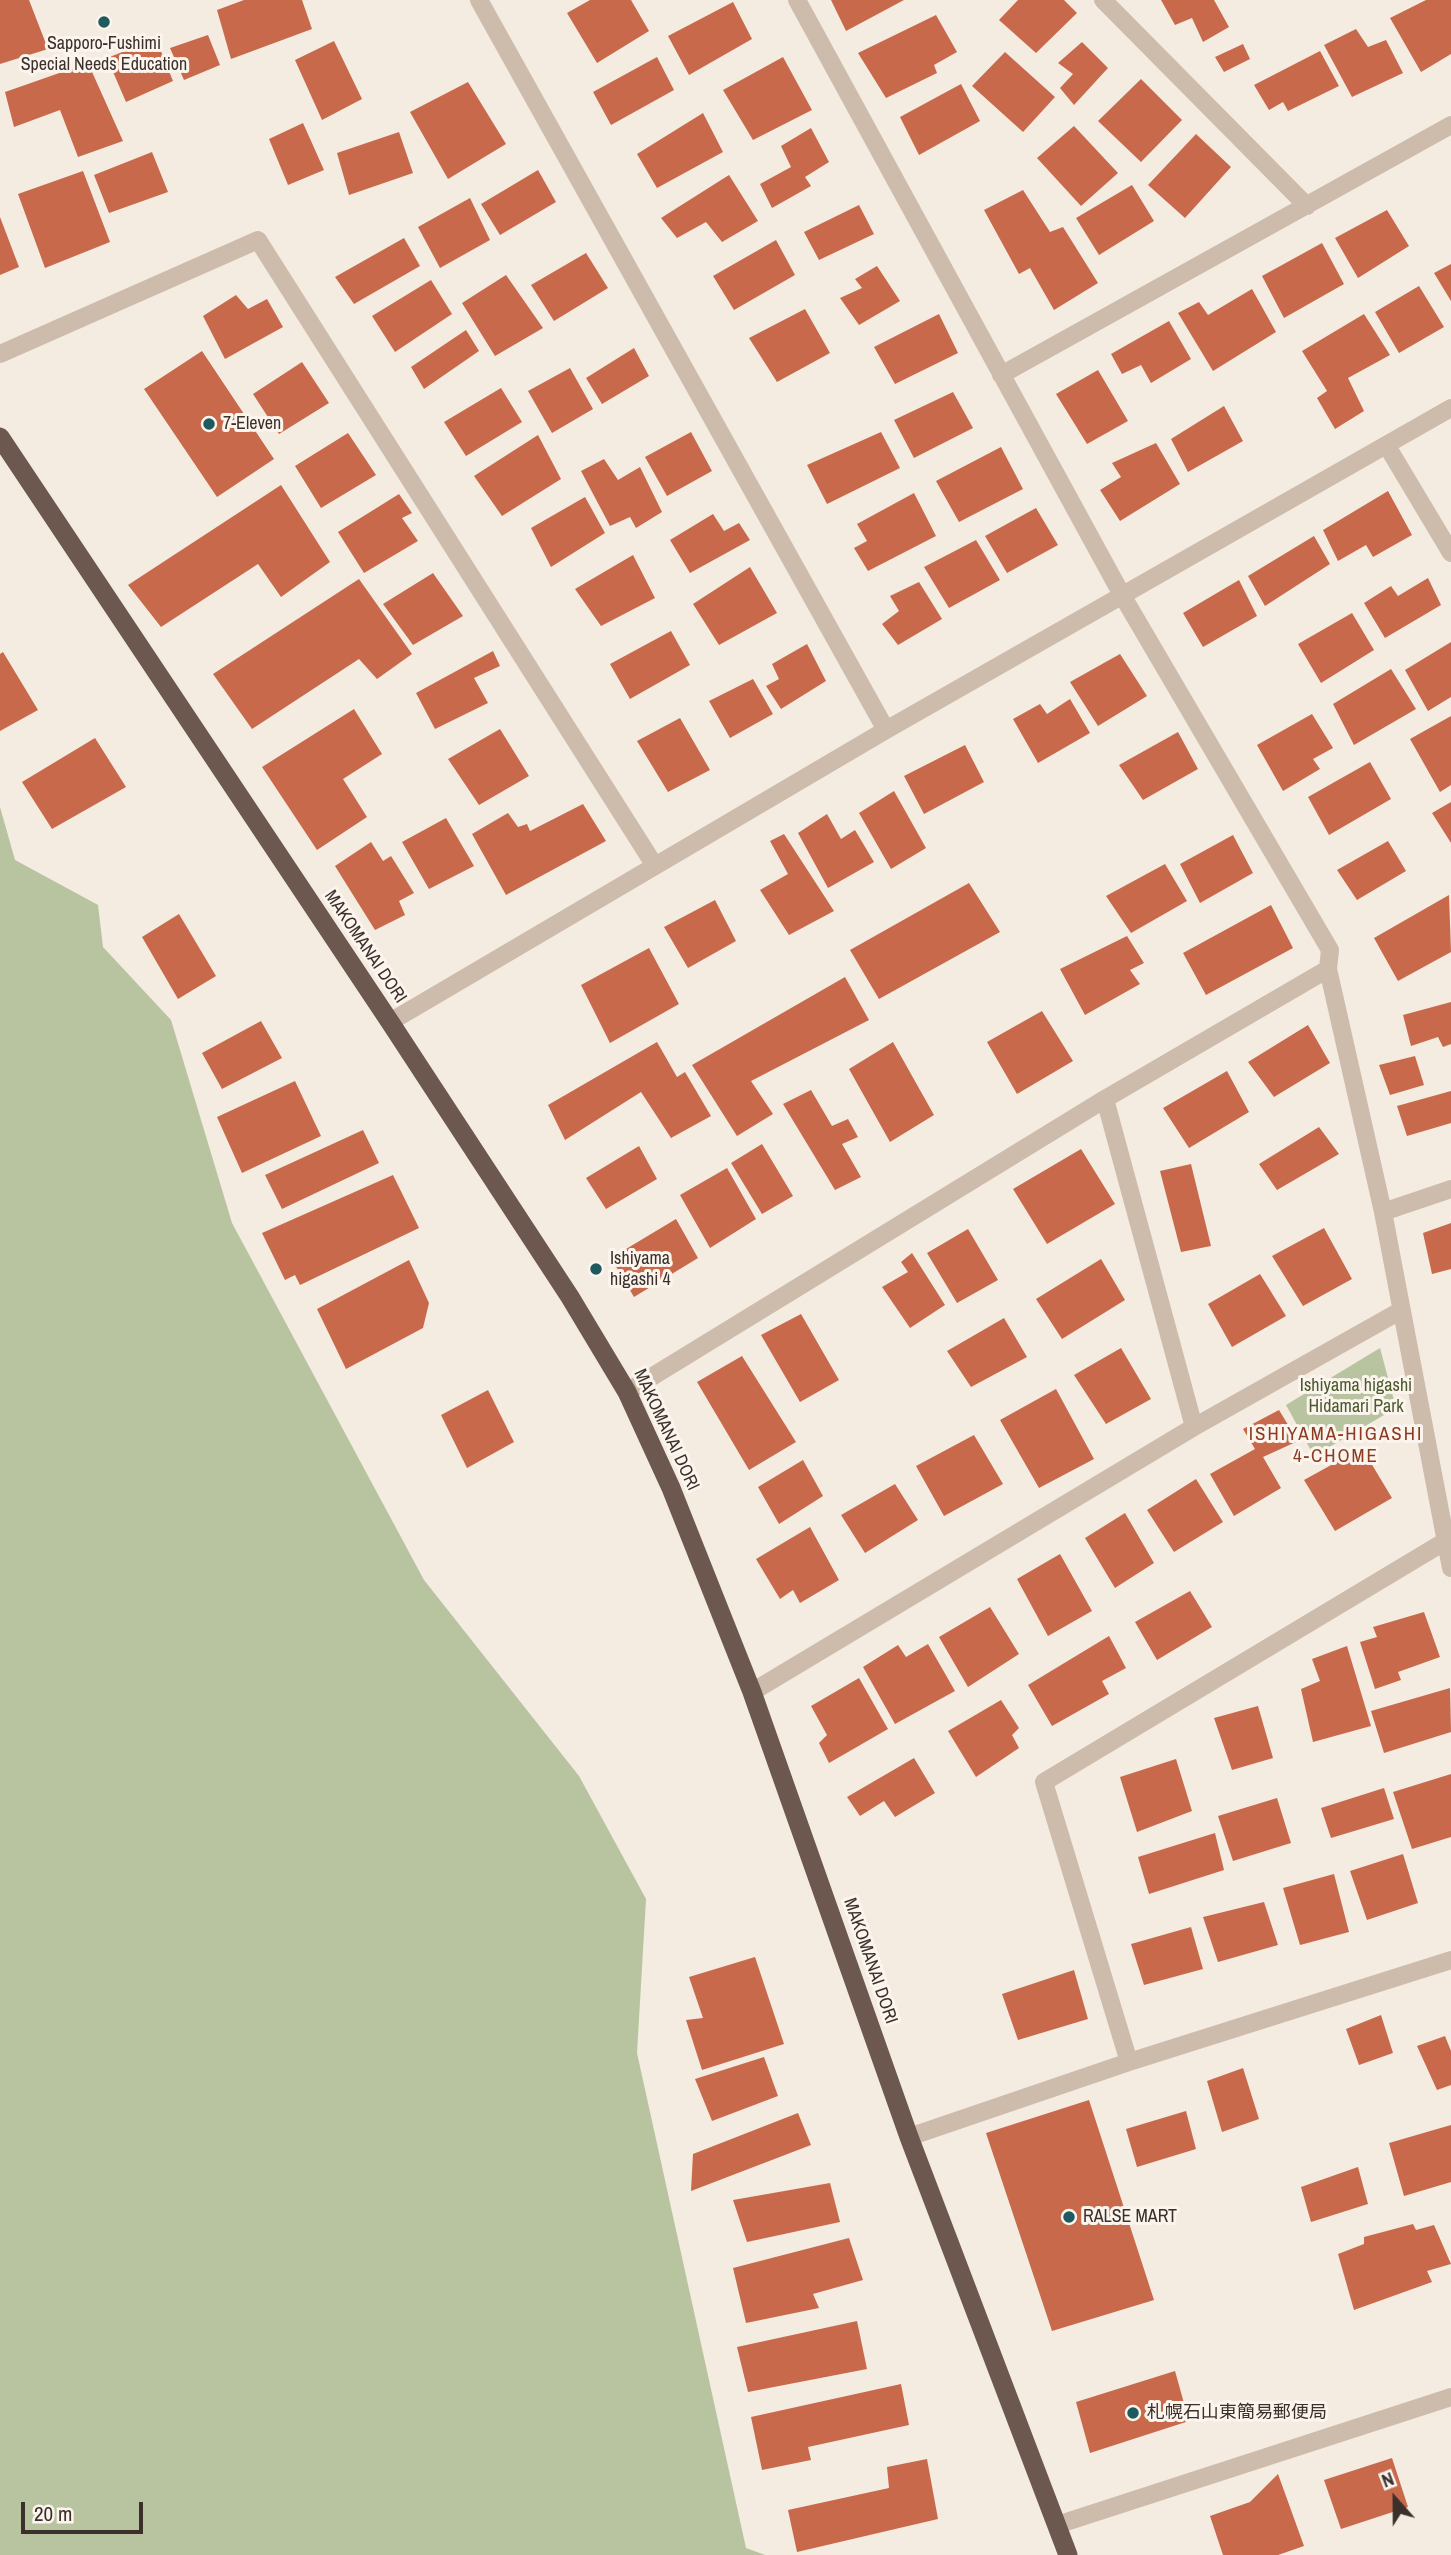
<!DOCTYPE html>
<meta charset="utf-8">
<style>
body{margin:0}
#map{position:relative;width:1451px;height:2555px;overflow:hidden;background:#f4ebe1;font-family:"Archivo Narrow",sans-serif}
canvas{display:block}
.north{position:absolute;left:1360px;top:2464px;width:70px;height:70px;-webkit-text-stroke:5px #fbf5ee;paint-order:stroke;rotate:339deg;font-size:19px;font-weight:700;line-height:28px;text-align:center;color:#3b302b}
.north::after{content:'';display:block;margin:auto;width:24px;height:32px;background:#3b302b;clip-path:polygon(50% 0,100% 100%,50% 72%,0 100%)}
.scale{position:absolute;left:21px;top:2502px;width:122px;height:32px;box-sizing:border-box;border:4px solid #3b302b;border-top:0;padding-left:9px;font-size:21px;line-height:24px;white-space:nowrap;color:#3b302b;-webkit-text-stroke:5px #fbf5ee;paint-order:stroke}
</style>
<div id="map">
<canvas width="1451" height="2555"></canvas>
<div class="north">N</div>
<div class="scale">20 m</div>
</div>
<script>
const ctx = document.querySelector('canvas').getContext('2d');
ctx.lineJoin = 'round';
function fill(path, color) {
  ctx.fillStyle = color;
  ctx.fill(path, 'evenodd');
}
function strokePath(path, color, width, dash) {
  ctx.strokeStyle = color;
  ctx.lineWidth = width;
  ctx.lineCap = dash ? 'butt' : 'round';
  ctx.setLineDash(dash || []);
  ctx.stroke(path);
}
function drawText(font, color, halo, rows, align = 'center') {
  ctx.font = font + ' "Archivo Narrow","Noto Sans JP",sans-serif';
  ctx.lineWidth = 6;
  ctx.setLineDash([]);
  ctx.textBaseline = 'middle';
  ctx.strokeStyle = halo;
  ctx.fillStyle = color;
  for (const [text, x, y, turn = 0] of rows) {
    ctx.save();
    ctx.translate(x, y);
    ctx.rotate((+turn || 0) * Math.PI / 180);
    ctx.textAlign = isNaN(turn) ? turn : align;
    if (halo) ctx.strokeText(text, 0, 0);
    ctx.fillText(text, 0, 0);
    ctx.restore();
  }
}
fill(new Path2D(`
 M0,807L15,860L98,905L103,947L171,1020L232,1223L424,1580L579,1776L646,1899L637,2053L746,2548L765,2555H0Z
 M1380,1348L1396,1408L1314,1456L1286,1405Z`), '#b8c4a0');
fill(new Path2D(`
 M0,0H29L48,49L0,64Z
 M244,0H302L312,29L231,59L217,10Z
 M590,0H631L649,31L597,63L567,13Z
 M831,0H904L846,31Z
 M1018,0H1064L1077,13L1036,53L999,20Z
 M1161,0H1214L1229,27L1203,42L1192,18L1175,25Z
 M1426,0H1451V54L1421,72L1390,18Z
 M733,2L752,39L689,75L668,36Z
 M936,15L957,52L934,65L937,73L886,98L858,53Z
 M1356,29L1368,47L1386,40L1403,73L1352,97L1324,45Z
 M208,35L220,65L184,80L170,48Z
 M156,39L173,81L126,102L107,58Z
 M334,41L362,99L322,120L295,60Z
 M1082,42L1108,68L1074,105L1060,88L1073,74L1058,63Z
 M1243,44L1250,59L1224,72L1215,57Z
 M1320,51L1339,86L1288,111L1283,102L1269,110L1254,85Z
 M1005,52L1055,97L1023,132L972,86Z
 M657,57L674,90L611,125L593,92Z
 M783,57L812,110L753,140L723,90Z
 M88,63L123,141L78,157L60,110L14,127L5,92Z
 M1141,79L1182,120L1141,162L1098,121Z
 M468,82L506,144L448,179L410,112Z
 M961,84L980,121L919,155L900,117Z
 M703,113L723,152L657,188L637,154Z
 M303,123L324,170L288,185L269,139Z
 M1074,126L1118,173L1081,206L1037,158Z
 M811,128L829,162L805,177L811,186L772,208L760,184L791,167L781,146Z
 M399,132L413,173L349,195L337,153Z
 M1196,134L1231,167L1185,218L1148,185Z
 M152,152L168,192L109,213L94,175Z
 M538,170L556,202L500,235L481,204Z
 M83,171L110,242L45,268L18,194Z
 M729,175L758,221L722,242L706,222L677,238L661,218Z
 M1132,185L1154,221L1099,255L1076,218Z
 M1023,190L1050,232L1063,227L1098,283L1054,310L1030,268L1019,274L984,210Z
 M470,198L490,240L440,268L418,227Z
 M859,205L874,234L819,260L804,232Z
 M1387,210L1409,246L1358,278L1335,238Z
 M0,217L19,267L0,275Z
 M404,238L420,266L354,304L335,277Z
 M776,240L795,275L734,310L713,276Z
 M1322,243L1344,284L1284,318L1262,276Z
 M586,253L608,288L554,321L531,285Z
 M1451,264V301L1434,273Z
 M877,266L900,301L859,325L840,298L862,288L855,279Z
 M506,275L543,328L495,356L462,303Z
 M431,280L452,314L395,352L372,316Z
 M1419,286L1444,327L1399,353L1375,312Z
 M1252,289L1276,332L1213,371L1178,313L1199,302L1208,315Z
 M236,295L248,309L267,299L283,327L225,359L203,316Z
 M805,309L830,353L777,382L749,338Z
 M939,314L958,353L895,384L874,347Z
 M1364,314L1390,355L1348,378L1364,411L1335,429L1317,398L1327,391L1302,351Z
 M1169,321L1191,359L1151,383L1141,365L1122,374L1111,354Z
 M466,330L479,351L424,389L411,367Z
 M634,348L649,376L602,404L586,378Z
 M202,351L274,459L217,497L144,389Z
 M302,362L329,403L279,434L253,394Z
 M570,368L593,409L552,433L528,391Z
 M1098,370L1128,421L1087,444L1056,394Z
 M501,388L522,422L466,456L444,422Z
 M953,392L973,428L914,458L894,420Z
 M1224,406L1243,441L1188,472L1171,439Z
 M691,432L712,471L667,496L645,457Z
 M881,432L900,468L827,504L807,465Z
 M348,433L376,475L321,508L295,466Z
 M538,435L561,479L502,516L474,476Z
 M1156,443L1180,484L1120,521L1100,490L1121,477L1112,463Z
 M1001,447L1023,489L959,522L936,481Z
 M604,459L618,480L640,467L662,512L636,528L630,517L610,526L581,471Z
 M281,485L330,562L281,597L258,564L161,627L128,585Z
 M1388,491L1412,535L1373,557L1366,545L1338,561L1323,530Z
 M914,493L936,536L868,571L854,548L867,541L857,524Z
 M399,494L412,513L402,518L418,541L364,573L338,532Z
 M585,497L605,533L551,567L531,528Z
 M1036,508L1058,545L1007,573L985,536Z
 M713,514L724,531L739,523L750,540L690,573L670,540Z
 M1314,536L1330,564L1265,606L1248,576Z
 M976,540L1000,580L949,608L924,567Z
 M633,555L655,598L601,626L575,589Z
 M750,567L777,613L719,645L693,604Z
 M433,573L463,616L413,645L383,604Z
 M1428,578L1441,605L1385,638L1364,603L1391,586L1398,596Z
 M359,579L412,654L377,679L359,659L252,729L213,674Z
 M1239,580L1257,616L1203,647L1183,613Z
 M919,582L942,619L898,645L882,624L899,611L890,596Z
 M1352,613L1374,650L1321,683L1298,644Z
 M671,631L690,665L630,699L610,664Z
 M1451,642V697L1428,711L1405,670Z
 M807,644L826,681L781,709L766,686L779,679L772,664Z
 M493,651L500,666L474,678L488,703L435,729L416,693Z
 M3,652L38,710L0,731V654Z
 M1120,654L1147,696L1098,726L1070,682Z
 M1391,669L1416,709L1354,745L1333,704Z
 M753,679L773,714L730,738L709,701Z
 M1070,699L1090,733L1038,763L1013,719L1040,704L1047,714Z
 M354,709L382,754L343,779L367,817L317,850L262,767Z
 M1312,714L1333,748L1313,759L1320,769L1283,791L1257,745Z
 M1451,716V785L1440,792L1410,739Z
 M680,718L710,770L668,792L637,741Z
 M500,729L529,776L479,805L448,759Z
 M1178,732L1198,769L1143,800L1119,765Z
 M95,738L126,787L52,829L22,782Z
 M965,745L984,782L924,814L904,776Z
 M1370,762L1391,799L1329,835L1308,797Z
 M894,791L926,848L891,869L859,813Z
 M1451,802V843L1432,813Z
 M583,804L606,841L506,895L472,834L508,813L518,827L527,824L530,831Z
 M827,814L841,839L855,830L874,862L828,888L798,833Z
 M446,818L474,866L429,889L402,842Z
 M784,834L834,911L789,935L760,890L788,874L770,841Z
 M1233,835L1253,873L1200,903L1180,864Z
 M1388,841L1406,871L1357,900L1337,870Z
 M371,842L383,861L391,856L414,893L399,901L405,915L375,930L335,866Z
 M1165,864L1187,901L1131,933L1106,896Z
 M969,883L1000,932L879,999L850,950Z
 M1449,895L1451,952L1398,981L1374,938Z
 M715,900L736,941L688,968L664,927Z
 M1271,905L1293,948L1206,995L1183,953Z
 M179,914L216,976L178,999L142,937Z
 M1127,936L1144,963L1130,970L1140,984L1085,1015L1060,969Z
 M649,948L679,1004L610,1043L581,985Z
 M845,977L869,1020L751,1081L773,1114L737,1136L692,1065Z
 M1451,1002V1044L1443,1047L1438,1037L1411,1046L1403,1015Z
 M1042,1011L1073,1061L1017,1094L987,1042Z
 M261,1021L282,1058L222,1089L202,1053Z
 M1308,1025L1330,1063L1274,1097L1248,1062Z
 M657,1042L677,1077L685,1072L711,1116L671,1138L641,1092L565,1140L548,1105Z
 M893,1042L934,1115L890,1142L849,1069Z
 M1415,1056L1424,1085L1390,1095L1379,1065Z
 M1227,1071L1249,1112L1189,1148L1163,1108Z
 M295,1081L321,1136L242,1173L217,1117Z
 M811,1090L832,1126L848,1119L858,1137L842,1144L861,1177L835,1190L783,1104Z
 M1451,1091V1123L1407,1136L1397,1106Z
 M1319,1127L1339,1154L1277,1190L1259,1164Z
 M363,1130L379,1163L282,1209L265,1175Z
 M762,1144L793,1196L762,1214L731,1163Z
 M639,1146L657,1179L606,1209L586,1178Z
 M1081,1149L1115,1204L1047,1244L1013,1189Z
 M1191,1164L1211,1246L1181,1252L1160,1171Z
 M727,1168L756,1219L710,1248L680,1195Z
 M393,1175L419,1228L300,1285L295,1275L285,1280L262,1233Z
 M676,1219L698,1258L634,1297L611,1258Z
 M1451,1223V1269L1432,1274L1423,1233Z
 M1324,1228L1352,1279L1303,1306L1272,1256Z
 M968,1229L998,1280L957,1303L927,1253Z
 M912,1253L945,1305L910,1328L882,1287L908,1272L901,1262Z
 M1101,1259L1125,1300L1062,1339L1036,1299Z
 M409,1260L429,1303L423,1328L346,1369L317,1309Z
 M1260,1274L1286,1316L1232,1347L1208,1304Z
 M801,1314L839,1380L800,1402L761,1335Z
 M1004,1318L1027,1357L971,1387L947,1351Z
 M1121,1348L1151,1399L1106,1424L1074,1375Z
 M742,1356L796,1442L749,1470L697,1382Z
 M1056,1389L1094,1459L1039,1488L1000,1420Z
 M488,1390L514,1442L467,1468L441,1415Z
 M1279,1410L1298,1441L1263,1457L1281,1488L1234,1516L1210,1474L1255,1449L1243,1429Z
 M974,1435L1003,1484L944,1516L916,1466Z
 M1362,1448L1392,1498L1335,1531L1304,1480Z
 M803,1460L823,1496L779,1524L758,1487Z
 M1196,1479L1223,1522L1174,1552L1147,1510Z
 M895,1484L918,1520L865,1553L841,1515Z
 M1125,1513L1154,1563L1115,1588L1085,1538Z
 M810,1527L839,1580L800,1603L793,1590L780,1599L756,1559Z
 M1060,1554L1092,1611L1048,1636L1017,1579Z
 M1190,1591L1212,1627L1157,1660L1135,1622Z
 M990,1607L1019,1654L968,1687L939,1637Z
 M1424,1612L1440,1657L1398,1672L1401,1680L1375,1689L1360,1642L1377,1637L1373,1627Z
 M1109,1636L1126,1668L1102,1681L1109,1694L1052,1726L1028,1685Z
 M928,1644L955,1691L895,1724L863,1667L898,1645L906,1657Z
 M1347,1646L1371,1726L1313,1742L1301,1689L1320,1681L1312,1659Z
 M859,1678L888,1729L829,1763L819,1743L827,1735L811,1706Z
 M1450,1688L1451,1732L1384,1753L1371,1711Z
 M1001,1700L1019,1728L1012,1735L1019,1748L976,1777L948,1731Z
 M1258,1706L1273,1758L1232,1770L1214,1718Z
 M914,1758L935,1793L895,1817L884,1801L860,1816L847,1797Z
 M1176,1759L1192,1811L1137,1832L1120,1777Z
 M1451,1774V1837L1412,1849L1393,1792Z
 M1384,1788L1394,1819L1331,1838L1321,1808Z
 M1277,1798L1291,1843L1233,1861L1218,1816Z
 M1215,1833L1224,1870L1149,1894L1138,1857Z
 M1403,1854L1418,1903L1367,1920L1350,1871Z
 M1334,1874L1349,1932L1300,1945L1283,1888Z
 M1264,1902L1278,1945L1218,1962L1203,1917Z
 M1191,1927L1203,1969L1144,1985L1131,1944Z
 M755,1957L784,2044L702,2070L686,2020L703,2018L689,1977Z
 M1074,1970L1088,2019L1018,2040L1002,1994Z
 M1381,2015L1393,2053L1359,2065L1346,2029Z
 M1445,2036L1451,2051V2085L1437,2090L1417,2046Z
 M764,2057L778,2096L712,2121L695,2079Z
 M1243,2068L1259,2119L1222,2132L1207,2081Z
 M1089,2100L1154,2300L1052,2331L986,2133Z
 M1186,2111L1196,2149L1137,2167L1126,2129Z
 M798,2113L811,2145L691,2191L693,2154Z
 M1451,2125V2182L1404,2196L1389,2143Z
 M1358,2167L1368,2204L1311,2222L1301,2187Z
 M830,2183L840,2222L747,2242L733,2200Z
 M1413,2224L1416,2230L1434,2225L1451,2264L1427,2271L1432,2282L1354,2310L1338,2254L1364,2244V2237Z
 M849,2238L863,2280L813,2294L819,2308L746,2323L733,2268Z
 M857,2321L867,2369L748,2392L737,2347Z
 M1175,2371L1189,2421L1090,2453L1076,2402Z
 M901,2384L909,2425L808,2447L811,2460L762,2470L751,2417Z
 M1392,2458L1408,2507L1341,2529L1324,2480Z
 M927,2459L938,2519L797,2552L788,2510L889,2488L887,2467Z
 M1278,2474L1304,2546L1278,2555H1223L1210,2516L1250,2502Z`), '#c8694b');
strokePath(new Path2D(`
 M479,0L886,730
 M797,0L1122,595L1330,950L1328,969L1383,1212L1451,1568
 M1103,0L1307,206
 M0,354L258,240L655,866
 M1001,375L1451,125
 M1387,446L1451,553
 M390,1022L886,730L1451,408
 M1105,1099L1194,1427
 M1383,1212L1451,1189
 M627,1392L1105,1099L1328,969
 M752,1692L1194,1427L1400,1311
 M1129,2062L1044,1782L1444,1542
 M909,2137L1129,2062L1451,1960
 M1057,2525L1451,2397`), '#cdbbac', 18);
strokePath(new Path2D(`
 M0,437L390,1022L570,1297L627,1392L671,1488L752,1692L909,2137L1068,2555`), '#6c584f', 19);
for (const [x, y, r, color] of [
 [104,22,7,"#1f5a5e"],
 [209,424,7,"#1f5a5e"],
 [596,1269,7,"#1f5a5e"],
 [1069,2217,7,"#1f5a5e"],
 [1133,2413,7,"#1f5a5e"]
]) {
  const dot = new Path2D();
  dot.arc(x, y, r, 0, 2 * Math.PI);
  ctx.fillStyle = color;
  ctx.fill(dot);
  strokePath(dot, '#fbf5ee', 2.5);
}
drawText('18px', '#3b302b', '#fbf5ee', [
 ["Sapporo-Fushimi",104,44,"center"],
 ["Special Needs Education",104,65,"center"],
 ["7-Eleven",223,424],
 ["Ishiyama",610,1259],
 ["higashi 4",610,1280],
 ["RALSE MART",1083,2217],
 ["札幌石山東簡易郵便局",1147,2413]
], 'left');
drawText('18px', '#3b302b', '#fbf5ee', [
 ["MAKOMANAI DORI",365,947,56],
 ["MAKOMANAI DORI",666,1430,65],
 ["MAKOMANAI DORI",870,1961,71]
]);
drawText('18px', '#4a5a2e', '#fbf5ee', [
 ["Ishiyama higashi",1356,1386],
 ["Hidamari Park",1356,1407]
]);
ctx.letterSpacing = '2px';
drawText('19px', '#8c3b22', '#fbf5ee', [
 ["ISHIYAMA-HIGASHI",1336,1435],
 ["4-CHOME",1336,1457]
]);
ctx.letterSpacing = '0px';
</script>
